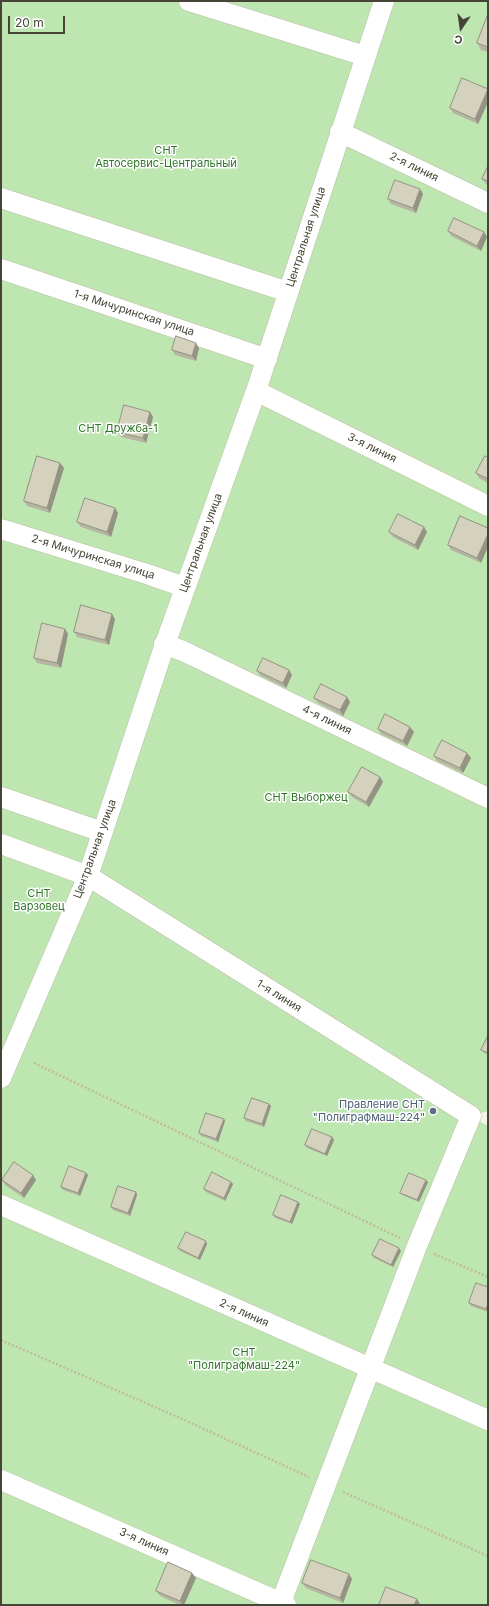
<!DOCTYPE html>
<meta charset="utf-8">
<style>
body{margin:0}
#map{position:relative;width:489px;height:1606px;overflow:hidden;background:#f3f3e6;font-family:Inter,sans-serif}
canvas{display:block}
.frame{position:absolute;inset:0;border:2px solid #454436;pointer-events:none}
.north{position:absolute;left:441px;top:8px;width:40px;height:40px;-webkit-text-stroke:3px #fff;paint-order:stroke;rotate:193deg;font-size:11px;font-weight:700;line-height:16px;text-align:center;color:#454436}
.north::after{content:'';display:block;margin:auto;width:14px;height:18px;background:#454436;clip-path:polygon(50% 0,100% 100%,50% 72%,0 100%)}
.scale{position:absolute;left:8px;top:16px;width:57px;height:18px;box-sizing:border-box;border:2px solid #454436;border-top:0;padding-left:5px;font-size:12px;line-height:14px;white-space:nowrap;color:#454436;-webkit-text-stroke:3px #fff;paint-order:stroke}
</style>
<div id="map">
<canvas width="489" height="1606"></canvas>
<div class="frame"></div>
<div class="north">С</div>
<div class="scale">20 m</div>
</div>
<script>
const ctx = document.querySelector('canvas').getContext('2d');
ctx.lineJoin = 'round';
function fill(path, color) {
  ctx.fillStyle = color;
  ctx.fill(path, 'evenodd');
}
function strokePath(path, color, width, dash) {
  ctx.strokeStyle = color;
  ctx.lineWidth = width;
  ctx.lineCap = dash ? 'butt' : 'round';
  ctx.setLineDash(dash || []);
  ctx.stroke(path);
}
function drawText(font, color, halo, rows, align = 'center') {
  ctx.font = font + ' Inter,sans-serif';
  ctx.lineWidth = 3;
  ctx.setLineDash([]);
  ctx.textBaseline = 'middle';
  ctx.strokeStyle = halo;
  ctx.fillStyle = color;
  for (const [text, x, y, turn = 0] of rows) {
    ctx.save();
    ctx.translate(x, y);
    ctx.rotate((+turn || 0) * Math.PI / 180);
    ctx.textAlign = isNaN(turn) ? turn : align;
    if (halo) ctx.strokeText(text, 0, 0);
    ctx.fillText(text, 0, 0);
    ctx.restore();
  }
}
fill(new Path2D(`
 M1,1H488V1111L474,1115L467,1114L488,1126V1605H1Z`), '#bde6b0');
const minor = new Path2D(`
 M189,1L365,56
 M340,132L488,203
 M1,198L288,292
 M1,269L267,359
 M256,391L488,506
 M1,529L147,574L184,587
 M164,644L183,651L488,798
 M1,797L102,832
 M1,844L88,876L471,1116
 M1,1078L88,876L164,647L256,391L384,1
 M1,1205L488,1420
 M1,1480L286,1605
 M280,1605L417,1246L471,1116`);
strokePath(minor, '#bebda9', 21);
strokePath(new Path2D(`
 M34,1063L400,1238
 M434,1254L488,1277
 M1,1340L180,1418L309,1477
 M343,1492L488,1556`), '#bfbe9b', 2.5, [2, 2]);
strokePath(minor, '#fff', 20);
fill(new Path2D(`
 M488,14V52L481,50L477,43Z
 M488,89V102L478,124L453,113L450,108Z
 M488,166V185L486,184L482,179Z
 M420,189L423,194L416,213L391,204L388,199Z
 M448,231L484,232L487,237L481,251L451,236Z
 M199,348L196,361L175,355L172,350Z
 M150,412L153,417L146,443L121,437L117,432Z
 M488,457V483L479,478L476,473Z
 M64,468L50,513L27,506L24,501Z
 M115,508L118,513L111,537L81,527L77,522Z
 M460,516L481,563L451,550L448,545Z
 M424,527L427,532L418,550L393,537L389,532Z
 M115,619L109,645L77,637L74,632Z
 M65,629L68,634L61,668L37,663L34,658Z
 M257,671L292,675L286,688L261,676Z
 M347,697L350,702L343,716L318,703L314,698Z
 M378,729L414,732L407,746L381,734Z
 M434,756L471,758L463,773L437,761Z
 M380,777L383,782L369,807L352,797L348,792Z
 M488,1036V1055L483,1052L481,1050Z
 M269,1104L271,1106L264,1127L246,1121L244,1118Z
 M224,1119L225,1121L218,1142L201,1136L199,1133Z
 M332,1137L334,1140L327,1156L307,1148L305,1145Z
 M86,1173L88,1175L80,1196L63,1190L61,1187Z
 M33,1175L36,1180L24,1198L5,1185L2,1180Z
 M231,1182L233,1184L225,1201L206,1192L204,1189Z
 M428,1182L419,1202L402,1195L400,1193Z
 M136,1192L137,1195L130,1216L113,1210L111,1207Z
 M300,1204L292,1224L275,1218L273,1215Z
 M207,1244L200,1260L180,1251L178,1248Z
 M401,1251L393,1267L374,1258L372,1255Z
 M488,1287V1312L471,1306L469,1303Z
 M196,1578L184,1605H180L160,1596L156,1591Z
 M352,1579L343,1603L306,1588L302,1583Z`), '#b6b5a2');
fill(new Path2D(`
 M488,89V102L478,124L475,119Z
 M420,189L423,194L416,213L413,208Z
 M484,232L487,237L481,251L477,246Z
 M196,343L199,348L196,361L192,356Z
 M150,412L153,417L146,443L143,438Z
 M60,463L64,468L50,513L47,508Z
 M115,508L118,513L111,537L107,532Z
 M424,527L427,532L418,550L415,545Z
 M488,534V547L481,563L477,558Z
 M112,614L115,619L109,645L105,640Z
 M65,629L68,634L61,668L57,663Z
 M289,670L292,675L286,688L283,683Z
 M347,697L350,702L343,716L340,710Z
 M410,727L414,732L407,746L403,741Z
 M467,753L471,758L463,773L460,768Z
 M380,777L383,782L369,807L366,802Z
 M269,1104L271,1106L264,1127L262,1124Z
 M224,1119L225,1121L218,1142L216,1139Z
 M332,1137L334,1140L327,1156L325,1154Z
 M86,1173L88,1175L80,1196L78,1193Z
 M33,1175L36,1180L24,1198L21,1193Z
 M426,1180L428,1182L419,1202L417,1200Z
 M231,1182L233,1184L225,1201L224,1198Z
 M136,1192L137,1195L130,1216L128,1213Z
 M298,1202L300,1204L292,1224L290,1222Z
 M206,1241L207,1244L200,1260L198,1258Z
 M399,1248L401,1251L393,1267L391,1265Z
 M488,1304V1312L486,1309Z
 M192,1573L196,1578L184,1605H183L180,1601Z
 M349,1574L352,1579L343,1603L340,1598Z
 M417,1599L420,1604V1605H414Z`), '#949384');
const building = new Path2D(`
 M488,14V47L477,43Z
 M462,78L488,89L475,119L450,108Z
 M488,166V181L482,179Z
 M395,180L420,189L413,208L388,199Z
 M454,218L484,232L477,246L448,231Z
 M176,336L196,343L192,356L172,350Z
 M124,405L150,412L143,438L117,432Z
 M37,456L60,463L47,508L24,501Z
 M485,456L488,457V479L476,473Z
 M85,498L115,508L107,532L77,522Z
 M398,514L424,527L415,545L389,532Z
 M460,516L488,528V534L477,558L448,545Z
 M81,605L112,614L105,640L74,632Z
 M42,623L65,629L57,663L34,658Z
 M263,658L289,670L283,683L257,671Z
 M321,684L347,697L340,710L314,698Z
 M385,714L410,727L403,741L378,729Z
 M442,740L467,753L460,768L434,756Z
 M362,767L380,777L366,802L348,792Z
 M488,1036V1053L481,1050Z
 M252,1098L269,1104L262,1124L244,1118Z
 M206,1113L224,1119L216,1139L199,1133Z
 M312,1129L332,1137L325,1154L305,1145Z
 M14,1162L33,1175L21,1193L2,1180Z
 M69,1166L86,1173L78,1193L61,1187Z
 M212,1172L231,1182L224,1198L204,1189Z
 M409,1173L426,1180L417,1200L400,1193Z
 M118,1186L136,1192L128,1213L111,1207Z
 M281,1195L298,1202L290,1222L273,1215Z
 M186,1232L206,1241L198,1258L178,1248Z
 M380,1239L399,1248L391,1265L372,1255Z
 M476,1283L488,1287V1304L486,1309L469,1303Z
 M311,1560L349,1574L340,1598L302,1583Z
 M168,1562L192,1573L180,1601L156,1591Z
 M386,1587L417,1599L414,1605H379Z`);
fill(building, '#d4d2bc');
strokePath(building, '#949384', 1);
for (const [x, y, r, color] of [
 [433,1111,4,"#5c6f8a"]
]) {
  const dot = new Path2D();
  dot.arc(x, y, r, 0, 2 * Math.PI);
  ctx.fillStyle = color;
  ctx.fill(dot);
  strokePath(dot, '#fff', 1.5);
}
drawText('11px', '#30762a', '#fff', [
 ["СНТ",166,151],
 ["Автосервис-Центральный",166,164],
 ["СНТ Дружба-1",118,429],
 ["СНТ Выборжец",306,798],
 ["СНТ",39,894],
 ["Варзовец",39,907],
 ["СНТ",244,1353],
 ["\"Полиграфмаш-224\"",244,1366]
]);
drawText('11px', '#454436', '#fff', [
 ["2-я линия",414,167,26],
 ["Центральная улица",306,237,-72],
 ["1-я Мичуринская улица",134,313,18],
 ["3-я линия",372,448,26],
 ["Центральная улица",201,543,-70],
 ["2-я Мичуринская улица",93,557,17],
 ["4-я линия",327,720,26],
 ["Центральная улица",95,849,-70],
 ["1-я линия",279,996,32],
 ["2-я линия",244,1313,24],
 ["3-я линия",144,1542,24]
]);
drawText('11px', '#4e5e75', '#fff', [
 ["Правление СНТ",425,1105],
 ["\"Полиграфмаш-224\"",425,1118]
], 'right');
</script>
